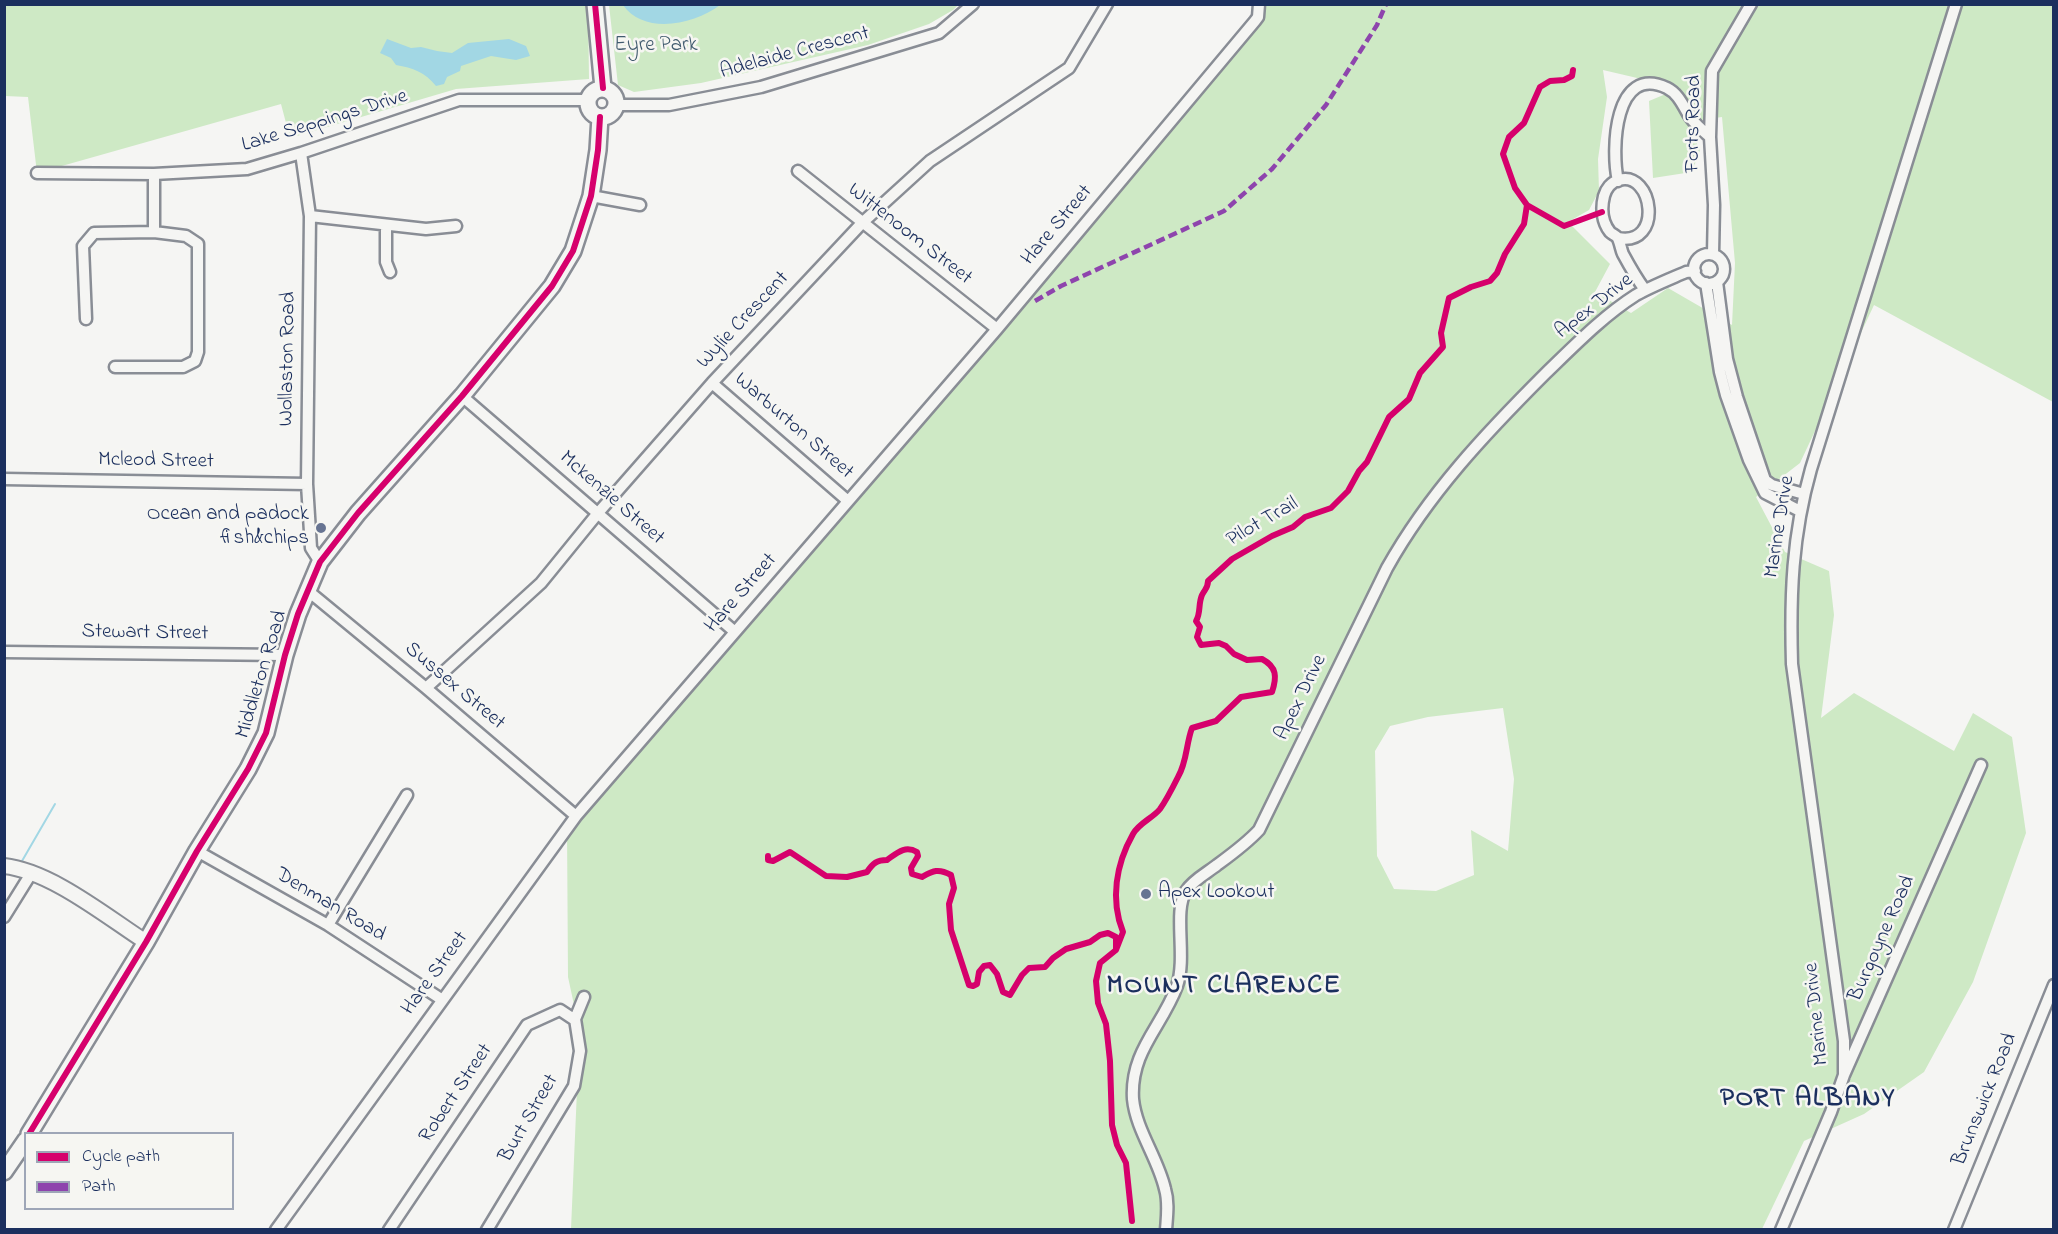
<!DOCTYPE html>
<style>
body{margin:0}
#map{position:relative;width:2058px;height:1234px;overflow:hidden;background:#f5f5f3;font-family:"Indie Flower",sans-serif}
canvas{display:block}
.frame{position:absolute;inset:0;border:6px solid #1b2f5e;pointer-events:none}
.legend{position:absolute;left:24px;top:1132px;width:210px;height:78px;box-sizing:border-box;background:#f6f6f2;border:2px solid #9ea6b7;margin:0;padding:8px 10px;list-style:none;font-size:18px;color:#1b2f5e}
.legend li{display:flex;align-items:center;gap:12px;height:30px}
.legend b{width:30px;border:2px solid #9ea6b7}
</style>
<div id="map">
<canvas width="2058" height="1234"></canvas>
<div class="frame"></div>
<ul class="legend">
<li><b style="height:8px;background:#d6006c"></b>Cycle path</li>
<li><b style="height:8px;background:#8e44ad"></b>Path</li>
</ul>
</div>
<script>
const ctx = document.querySelector('canvas').getContext('2d');
ctx.lineJoin = 'round';
function fill(path, color) {
  ctx.fillStyle = color;
  ctx.fill(path, 'evenodd');
}
function strokePath(path, color, width, dash) {
  ctx.strokeStyle = color;
  ctx.lineWidth = width;
  ctx.lineCap = dash ? 'butt' : 'round';
  ctx.setLineDash(dash || []);
  ctx.stroke(path);
}
function drawText(font, color, halo, rows, align = 'center') {
  ctx.font = font + ' "Indie Flower",sans-serif';
  ctx.lineWidth = 5;
  ctx.setLineDash([]);
  ctx.textBaseline = 'middle';
  ctx.strokeStyle = halo;
  ctx.fillStyle = color;
  for (const [text, x, y, turn = 0] of rows) {
    ctx.save();
    ctx.translate(x, y);
    ctx.rotate((+turn || 0) * Math.PI / 180);
    ctx.textAlign = isNaN(turn) ? turn : align;
    if (halo) ctx.strokeText(text, 0, 0);
    ctx.fillText(text, 0, 0);
    ctx.restore();
  }
}
fill(new Path2D(`
 M4,5H588L589,79L456,89L290,138L281,104L37,173L28,97L5,96Z
 M609,5H958L953,10L929,24L868,45L701,83L634,92L618,85Z
 M1257,5H2053V402L1874,305L1800,463L1756,497L1785,552L1829,571L1834,615L1821,718L1854,693L1954,751L1973,713L2012,737L2026,833L1973,982L1924,1072L1864,1114L1804,1141L1762,1229H571L577,1090L584,1051L568,977L567,828L1255,21ZM1603,70L1680,88L1649,101L1653,178L1692,172L1700,150L1687,122L1722,117L1735,263L1732,325L1668,288L1631,313L1595,292L1610,264L1568,222L1589,210L1599,191L1598,159L1607,97ZM1503,708L1514,779L1508,851L1471,830L1474,875L1436,891L1394,889L1377,856L1375,751L1390,726L1428,717Z`), '#cee9c5');
fill(new Path2D(`
 M623,5H720C694,25 644,35 623,5Z
 M387,39L411,48L421,47L437,51L452,53L468,43L509,39L526,46L530,56L516,60L491,56L461,66L460,71L447,77L444,84L436,86C425,72 413,68 396,65L391,58L380,53Z`), '#a2d7e4');
strokePath(new Path2D(`
 M22,861L55,804`), '#a2d7e4', 2);
const minor = new Path2D(`
 M616,105H669L761,87L939,33L973,4
 M301,153L310,216L307,484L311,548L320,562
 M798,171L997,329
 M37,173L154,174L247,169L301,153L459,100H587
 M154,174V232
 M1618,181C1611,150 1614,63 1667,88C1679,94 1683,106 1690,117C1695,124 1703,131 1710,137
 M591,196L640,205
 M310,216L426,229L456,226
 M386,225V262L390,272
 M1618,238C1664,247 1653,170 1619,180C1611,182 1606,189 1604,196C1601,208 1602,222 1610,232C1612,234 1615,235 1617,237C1620,241 1621,250 1623,254C1630,267 1637,279 1645,290
 M1713,254L1714,205L1710,137L1712,71L1751,4
 M1694 269a15 15 0 1 1 30 0a15 15 0 1 1-30 0Z
 M1717,282L1727,359L1737,397L1765,480L1772,485L1804,494
 M1706,283L1720,372L1726,395L1749,460L1765,493L1800,511
 M86,319L83,246L94,233L154,232L186,236L198,244V352L195,361L183,367H115
 M712,383L848,501
 M462,396L735,632
 M4,479L307,484
 M307,590L426,688L576,816
 M4,652L285,655
 M426,688L541,583L598,513L712,383L862,223L930,161L1069,68L1107,4
 M197,851L328,925L441,999
 M4,917L32,872
 M328,925L407,795
 M1844,1075V1041L1792,664C1790,595 1792,536 1811,469L1956,4
 M276,1230L576,816L997,329L1255,21L1258,17L1259,4
 M389,1230L527,1025L560,1010L575,1020
 M487,1230L574,1086L580,1051L575,1019L584,997
 M1166,1230C1167,1216 1169,1202 1165,1189C1158,1158 1136,1130 1133,1099C1130,1051 1162,1027 1177,986C1187,957 1173,911 1186,891C1193,880 1207,873 1217,865C1232,854 1246,844 1259,830L1387,568C1429,493 1486,433 1546,373C1574,346 1603,316 1636,295C1652,286 1670,279 1686,272L1695,271
 M1781,1230L1831,1112L1844,1075L1981,765
 M1954,1230L2054,985`);
const tertiary = new Path2D(`
 M4,866C51,871 107,917 146,942`);
const secondary = new Path2D(`
 M595,4L603,88
 M588 103a14 14 0 1 1 28 0a14 14 0 1 1-28 0Z
 M29,1134L146,942L197,851L248,769L266,733L285,655L298,614L320,562L358,513L462,396L552,286L573,251L591,196L598,150L600,117
 M4,1172L26,1140`);
strokePath(minor, '#898d95', 15);
strokePath(tertiary, '#898d95', 18);
strokePath(secondary, '#898d95', 20);
strokePath(minor, '#f5f5f3', 10);
strokePath(tertiary, '#f5f5f3', 14);
strokePath(secondary, '#f5f5f3', 15);
strokePath(new Path2D(`
 M1035,301L1061,286L1224,211L1272,169L1326,105L1377,25L1386,4`), '#8e44ad', 4.5, [9, 4.5]);
strokePath(new Path2D(`
 M595,4L603,88
 M1527,205L1564,226L1602,212
 M768,856V860L773,861L790,852L826,876L847,877L867,872C873,863 877,860 887,860C897,853 905,845 917,852L918,856L911,868L912,874L922,877C933,871 938,868 951,875L954,888L949,904L951,930L969,985L973,986L977,984L979,972L984,966L990,965L997,974L1003,992L1010,995L1022,975L1029,968L1045,967L1053,958L1066,949L1090,942L1100,935L1108,933L1116,937V950L1100,963L1096,981L1098,1003L1106,1024L1110,1061L1112,1125L1117,1145L1126,1163L1132,1221
 M1116,950L1123,932C1110,900 1116,864 1133,834C1139,823 1153,818 1160,809C1165,802 1174,785 1178,777C1187,762 1186,744 1192,728L1216,721L1241,697L1272,692C1277,677 1277,667 1262,659L1247,660L1234,654L1226,646L1219,643L1201,645L1197,637L1200,627L1196,621C1201,613 1198,604 1202,595C1205,589 1208,588 1208,581L1232,559L1272,536L1293,527L1305,517L1331,508L1348,491L1359,471L1367,462L1389,417L1409,399L1420,373L1443,347L1441,333L1449,298L1471,287L1490,281L1497,273L1505,254L1524,224L1527,205L1515,188L1503,154L1509,137L1524,123L1540,87L1550,81L1564,80L1572,76L1573,70
 M29,1134L146,942L197,851L248,769L266,733L285,655L298,614L320,562L358,513L462,396L552,286L573,251L591,196L598,150L600,117`), '#d6006c', 6);
for (const [x, y, r, color] of [
 [321,528,6,"#677492"],
 [1146,894,6,"#677492"]
]) {
  const dot = new Path2D();
  dot.arc(x, y, r, 0, 2 * Math.PI);
  ctx.fillStyle = color;
  ctx.fill(dot);
  strokePath(dot, '#f6f6f2', 2);
}
drawText('21px', '#405b6e', '#f6f6f2', [
 ["Eyre Park",656,47]
]);
drawText('21px', '#1b2f5e', '#f6f6f2', [
 ["Adelaide Crescent",795,54,-15],
 ["Lake Seppings Drive",325,122,-17],
 ["Forts Road",1695,124,-89],
 ["Hare Street",1058,226,-50],
 ["Wittenoom Street",909,235,38],
 ["Apex Drive",1595,307,-38],
 ["Wylie Crescent",744,321,-47],
 ["Wollaston Road",289,359,-89],
 ["Warburton Street",793,427,41],
 ["Mcleod Street",156,462,1],
 ["Mckenzie Street",611,499,41],
 ["Pilot Trail",1263,523,-30],
 ["Marine Drive",1781,527,-81],
 ["Hare Street",742,594,-49],
 ["Stewart Street",145,634,1],
 ["Middleton Road",263,675,-73],
 ["Sussex Street",454,687,40],
 ["Apex Drive",1302,698,-64],
 ["Denman Road",330,906,31],
 ["Burgoyne Road",1883,939,-66],
 ["Hare Street",436,974,-54],
 ["Marine Drive",1818,1014,-96],
 ["Robert Street",457,1094,-56],
 ["Brunswick Road",1986,1100,-68],
 ["Burt Street",530,1119,-60]
]);
drawText('21px', '#1b2f5e', '#f6f6f2', [
 ["Ocean and padock",309,516],
 ["fish&chips",309,540],
 ["Apex Lookout",1158,894,"left"]
], 'right');
ctx.letterSpacing = '1.5px';
drawText('bold 27px', '#1b2f5e', '#f6f6f2', [
 ["MOUNT CLARENCE",1224,988],
 ["PORT ALBANY",1808,1101]
]);
ctx.letterSpacing = '0px';
</script>
